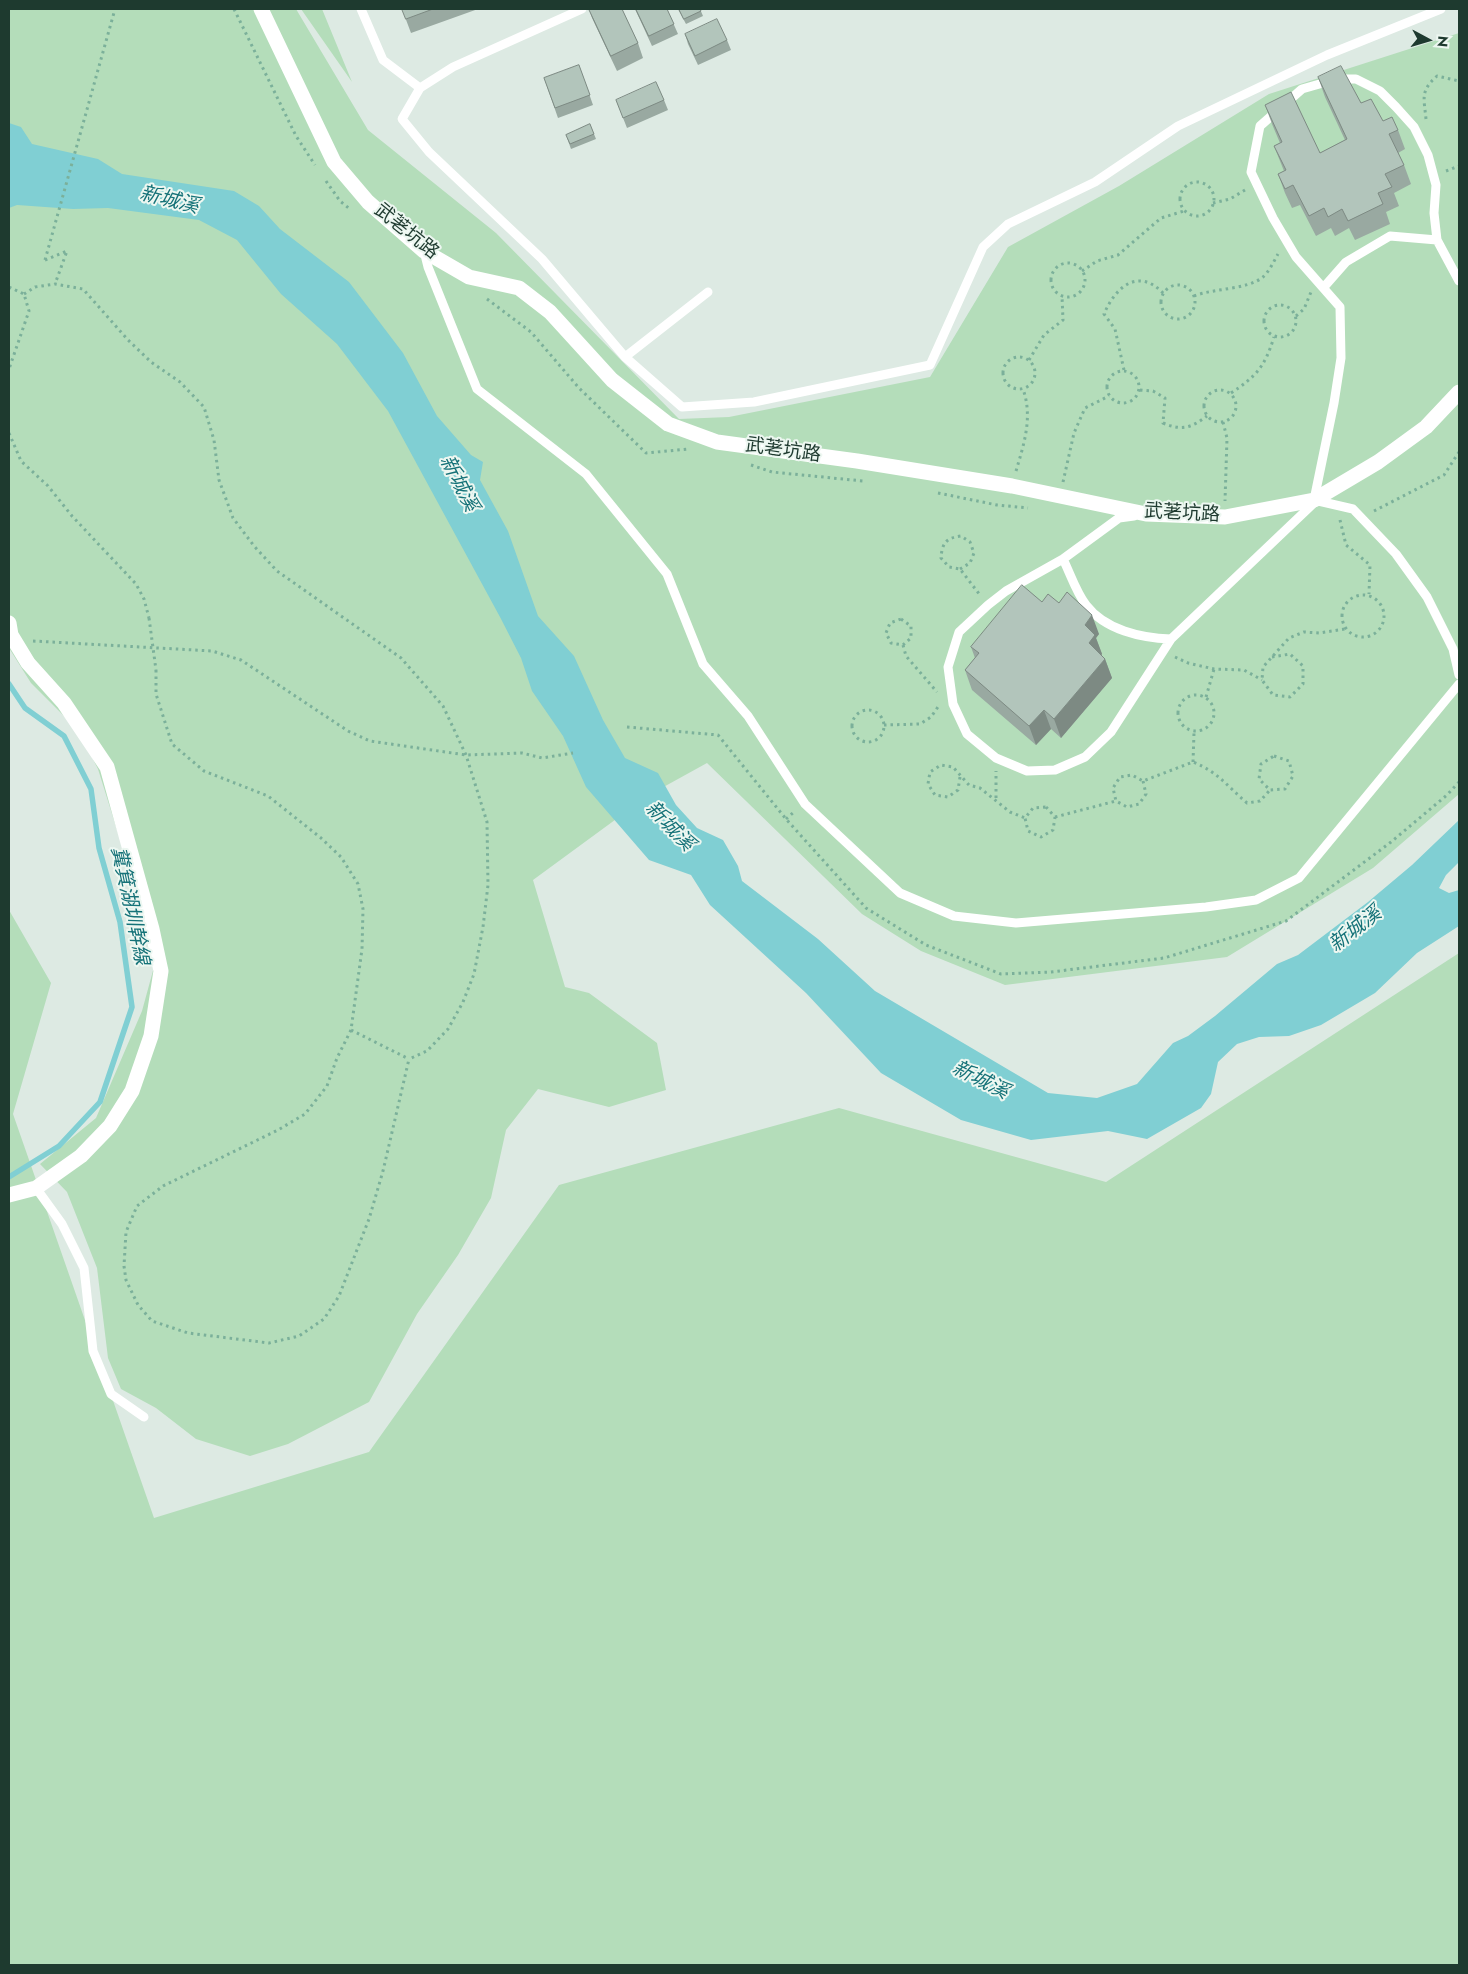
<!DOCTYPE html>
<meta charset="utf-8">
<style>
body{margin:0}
#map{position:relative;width:1468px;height:1974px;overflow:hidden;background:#ddeae3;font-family:Jost,sans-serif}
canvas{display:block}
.frame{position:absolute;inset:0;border:10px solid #1e3a2f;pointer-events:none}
.north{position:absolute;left:1403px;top:15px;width:50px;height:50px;-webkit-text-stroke:4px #edf7f1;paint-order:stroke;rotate:96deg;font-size:14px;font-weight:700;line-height:20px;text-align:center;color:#1e3a2f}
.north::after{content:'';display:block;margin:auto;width:18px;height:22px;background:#1e3a2f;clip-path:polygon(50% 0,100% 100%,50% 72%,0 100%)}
</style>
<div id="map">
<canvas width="1468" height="1974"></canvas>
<div class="frame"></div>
<div class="north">N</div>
</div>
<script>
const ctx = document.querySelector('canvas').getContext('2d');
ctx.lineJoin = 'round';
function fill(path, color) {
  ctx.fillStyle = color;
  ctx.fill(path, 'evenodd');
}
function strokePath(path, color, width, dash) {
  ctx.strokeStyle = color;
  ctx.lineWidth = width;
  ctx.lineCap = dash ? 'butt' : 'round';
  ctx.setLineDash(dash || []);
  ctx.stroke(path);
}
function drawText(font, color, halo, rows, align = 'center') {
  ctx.font = font + ' Jost,"Noto Sans TC",sans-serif';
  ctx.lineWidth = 4;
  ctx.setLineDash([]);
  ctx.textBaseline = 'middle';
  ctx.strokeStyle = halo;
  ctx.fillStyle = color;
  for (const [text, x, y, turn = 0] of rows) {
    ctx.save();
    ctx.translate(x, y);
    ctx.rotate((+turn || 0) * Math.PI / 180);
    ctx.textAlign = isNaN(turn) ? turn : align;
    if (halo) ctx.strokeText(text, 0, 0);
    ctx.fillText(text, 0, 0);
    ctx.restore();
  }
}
fill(new Path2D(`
 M9,9H296L368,130L496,233L679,419L729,417L930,377L1008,247L1119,186L1269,94L1459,33V794L1373,868L1227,957L1005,985L921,951L862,914L707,763L649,795L533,880L565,987L589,993L657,1043L666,1090L609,1107L538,1089L506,1130L491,1198L458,1255L417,1314L369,1402L288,1444L250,1456L196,1439L156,1408L121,1389L108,1358L97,1268L67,1192L40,1164L96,1118L142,1011L154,967L138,897L98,769L78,730L31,683L9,648Z
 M301,9H322L352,82Z
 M9,910L51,983L13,1114L154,1518L369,1452L559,1185L839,1108L1106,1182L1459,953V1965H9Z`), '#b4ddba');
fill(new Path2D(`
 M9,123L21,127L32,144L98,159L122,174L234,191L259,206L280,229L349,282L403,353L437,416L471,455L483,462L480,480L508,531L538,616L574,656L603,720L625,758L658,773L676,805L697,828L723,840L738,866L742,881L818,939L875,991L1048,1093L1097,1098L1137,1084L1173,1043L1188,1036L1215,1016L1277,964L1298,955L1368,902L1412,865L1459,820V862L1446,875L1439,888L1449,893L1459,890V926L1417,953L1375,993L1321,1025L1289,1036L1259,1037L1237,1044L1218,1062L1211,1094L1201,1108L1147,1139L1108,1131L1031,1140L961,1120L881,1073L806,993L710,905L691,875L649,860L586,787L563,736L532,691L521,658L500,617L388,411L337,344L281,294L237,240L199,220L108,208L73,209L17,205L9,208Z`), '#80cfd3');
strokePath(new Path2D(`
 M9,684L25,708L64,736L91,789L99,848L120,922L132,1007L100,1102L59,1146L9,1177`), '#80cfd3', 5.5);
strokePath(new Path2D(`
 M234,9L296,136L315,165
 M1426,119C1424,98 1420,91 1437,76L1459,81
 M1446,171L1459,166
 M326,181L340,201L351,210
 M1180 199a17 17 0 1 1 34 0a17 17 0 1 1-34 0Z
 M1213,203L1230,199L1245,190
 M45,260L115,9
 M45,260L67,251L55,284
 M1051 280a17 17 0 1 1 34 0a17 17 0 1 1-34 0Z
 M1082,271L1097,261L1118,255L1161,218L1184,211
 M1161 302a17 17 0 1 1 34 0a17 17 0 1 1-34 0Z
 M9,287L24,294L29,311L9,369
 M24,294L35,287L55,284L83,289L128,340L151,362L180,382L204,407L214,440L219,480L233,518L254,546L277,571L401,658L443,706L466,755L487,822L488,885L483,927L474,974L463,1002L448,1029L427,1051L409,1059
 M1194,296C1214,288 1247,290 1263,277C1269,272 1274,261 1278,254
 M487,299L531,332L579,388L646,453L688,449
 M1264 321a16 16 0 1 1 32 0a16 16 0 1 1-32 0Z
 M1296,316L1304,309L1311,292
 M1003 373a16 16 0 1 1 32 0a16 16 0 1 1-32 0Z
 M1029,360L1044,335L1063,320L1062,296
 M1124,370L1115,329L1104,314C1116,286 1139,267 1164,294
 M1107 387a16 16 0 1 1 32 0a16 16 0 1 1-32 0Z
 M1204 406a16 16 0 1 1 32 0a16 16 0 1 1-32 0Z
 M1140,390L1153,391L1165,398L1163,423C1182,431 1191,428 1207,416
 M1231,393C1257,376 1265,366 1274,337
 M1223,422L1227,438L1225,501
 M9,433L21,461L48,486L72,516L136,584L144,599L149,618
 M751,465L772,472L863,481
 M1016,471C1024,444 1033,417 1023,389
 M1063,482L1074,433L1085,408L1109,396
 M938,493L997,505L1028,508
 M1374,511L1444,475L1459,452
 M1340,520L1346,545L1370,565L1369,594
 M960,569L970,563L974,553L970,542L961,536C946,538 942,543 941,558L949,567L960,569L980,595
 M1342 616a21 21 0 1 1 42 0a21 21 0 1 1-42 0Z
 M901,619L911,626V638L903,645L891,643L886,633L890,623Z
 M33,641L212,651L241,660L348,731L370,741L466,755L522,753L542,758L573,753
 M903,645L906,656L937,692
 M1175,657L1188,663L1214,669L1244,670L1262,680
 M1272,657L1290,654L1303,666V684L1290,697L1273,695L1262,680L1263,667L1289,638L1304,632L1319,633L1345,629
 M156,670V694L172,744L204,771L268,796L321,838L341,857L358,884L363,909L362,949L351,1030L409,1059
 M1178 713a18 18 0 1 1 36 0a18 18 0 1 1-36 0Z
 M1206,697L1214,669
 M852 726a16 16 0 1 1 32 0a16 16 0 1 1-32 0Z
 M884,725L920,724L931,717L940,704
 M627,727L718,735L786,819L866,908L926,945L1001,974L1051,972L1164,958L1286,921L1391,842L1447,795L1459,782
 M1274,756L1289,761L1293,776L1285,789L1270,790L1259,779L1261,764Z
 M1193,762L1194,733
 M960,777L958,790L948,797L935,795L928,784L930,772L941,765L953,767L969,785L980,788L1010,812L1025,818
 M1143,781L1146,794L1139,804L1127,807L1116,801L1113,788L1120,777L1132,775L1143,781L1193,762C1218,772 1227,786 1247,803L1260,801L1270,790
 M996,798V771
 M1046,807L1055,817L1053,830L1041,837L1028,831L1025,818L1033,808Z
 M1055,817L1116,801
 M786,819L795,811
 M351,1030L337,1058L327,1086L305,1114L278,1130L163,1186L137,1206L126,1232L124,1266L126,1280L138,1305L152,1321L188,1333L269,1343L299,1336L324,1319L339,1296L369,1219L383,1171L409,1059`), '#7bb09a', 3, [2.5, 4]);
strokePath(new Path2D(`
 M361,9L383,60L420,88
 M582,9L453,67L420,88L402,119L429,152L542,259L625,357L682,407L754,402L930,365L983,247L1008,224L1095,182L1178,126L1327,55L1441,9
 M1437,240L1434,213L1436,185L1428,155L1414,127L1396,107L1380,91L1356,79H1337L1302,89L1260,126L1251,172L1273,218L1296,257L1340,307L1341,358L1334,403L1314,500L1353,509L1396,554L1427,597L1453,649L1459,675
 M424,251L428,267L477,389L586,474L667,574L703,664L748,716L805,804L900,893L954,916L1016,923L1206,907L1256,900L1299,878L1459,684
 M1324,287L1346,262L1390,236L1437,240L1459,281
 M625,357L708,292
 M1063,559L1119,518L1134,516
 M1171,639C1141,638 1105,630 1086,605C1076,592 1070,573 1063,559L1006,591L988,605L959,632L948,667L953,704L967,734L996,758L1027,771L1055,770L1085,757L1111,732L1171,639L1316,501
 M36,1188L62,1224L84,1268L93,1351L111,1394L144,1417`), '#fff', 9);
strokePath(new Path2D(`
 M261,9L334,162L368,202L424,251L469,277L519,288L550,312L612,380L668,424L717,442L857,461L1012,486L1146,514L1225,517L1314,500L1378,462L1426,427L1459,392
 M9,623L11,635L28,663L64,703L107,767L152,929L161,971L151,1036L132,1091L110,1126L81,1156L36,1188L9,1195`), '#fff', 15);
strokePath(new Path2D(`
 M149,618L156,670`), '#7bb09a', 3, [2.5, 4]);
fill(new Path2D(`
 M402,9H478L411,33Z
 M589,9H622L638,43L643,58L617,71L592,18Z
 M635,9H667L678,34L652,46Z
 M678,9H700L703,16L686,24Z
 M685,34L727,40L731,50L698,65L688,44Z
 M579,65L593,105L558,118L544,78Z
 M1318,77L1361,103L1383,121L1398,130L1405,149L1398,153L1404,165L1411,184L1394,193L1399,206L1386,212L1390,224L1355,240L1349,228L1335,236L1331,228L1316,236L1300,205L1292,208L1285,193L1278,174L1284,171L1274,146L1280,143L1272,124L1265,105L1320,153L1345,140L1325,97Z
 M616,100H664L668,110L627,128Z
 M590,124L596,139L571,149L566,135Z
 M1042,602L1059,603L1099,634L1096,638L1102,654L1101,656L1105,659L1112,678L1061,738L1051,729L1036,745L972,690L965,670L975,658L971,647Z`), '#99a9a1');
fill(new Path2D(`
 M1092,615L1099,634L1096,638L1102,654L1096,662L1089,643L1085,625Z
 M1105,659L1112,678L1061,738L1054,719Z
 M1044,710L1051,729L1036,745L1029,726Z`), '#7d8a83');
const building = new Path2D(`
 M402,9H433L406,19Z
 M589,9H622L638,43L611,56Z
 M636,9H667L674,24L649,36Z
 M679,9H700L701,11L684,19Z
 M717,19L727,40L695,56L685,34Z
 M579,65L590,95L555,108L544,78Z
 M1341,66L1361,103L1371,99L1383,121L1392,117L1398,130L1389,134L1404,165L1385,174L1392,187L1378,193L1383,204L1348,221L1342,209L1328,217L1324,208L1309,216L1293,185L1285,189L1278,174L1286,170L1274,146L1282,142L1265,105L1291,92L1320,153L1347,139L1318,77Z
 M656,82L664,100L623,118L616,100Z
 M590,124L594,134L570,144L566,135Z
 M1022,585L1042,602L1048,594L1059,603L1067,592L1092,615L1085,625L1095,635L1089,643L1105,659L1054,719L1044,710L1029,726L965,670L979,653L971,647Z`);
fill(building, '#b2c5bb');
strokePath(building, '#7d8a83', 1);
drawText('19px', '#1e3a2f', '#edf7f1', [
 ["武荖坑路",406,232,39],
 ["武荖坑路",783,451,8],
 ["武荖坑路",1182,514,3]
]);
drawText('italic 20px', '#157278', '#edf7f1', [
 ["新城溪",169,201,14],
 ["新城溪",458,484,63],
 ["新城溪",669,827,46],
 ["糞箕湖圳幹線",129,906,78],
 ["新城溪",1356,930,-38],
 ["新城溪",980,1081,27]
]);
</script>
